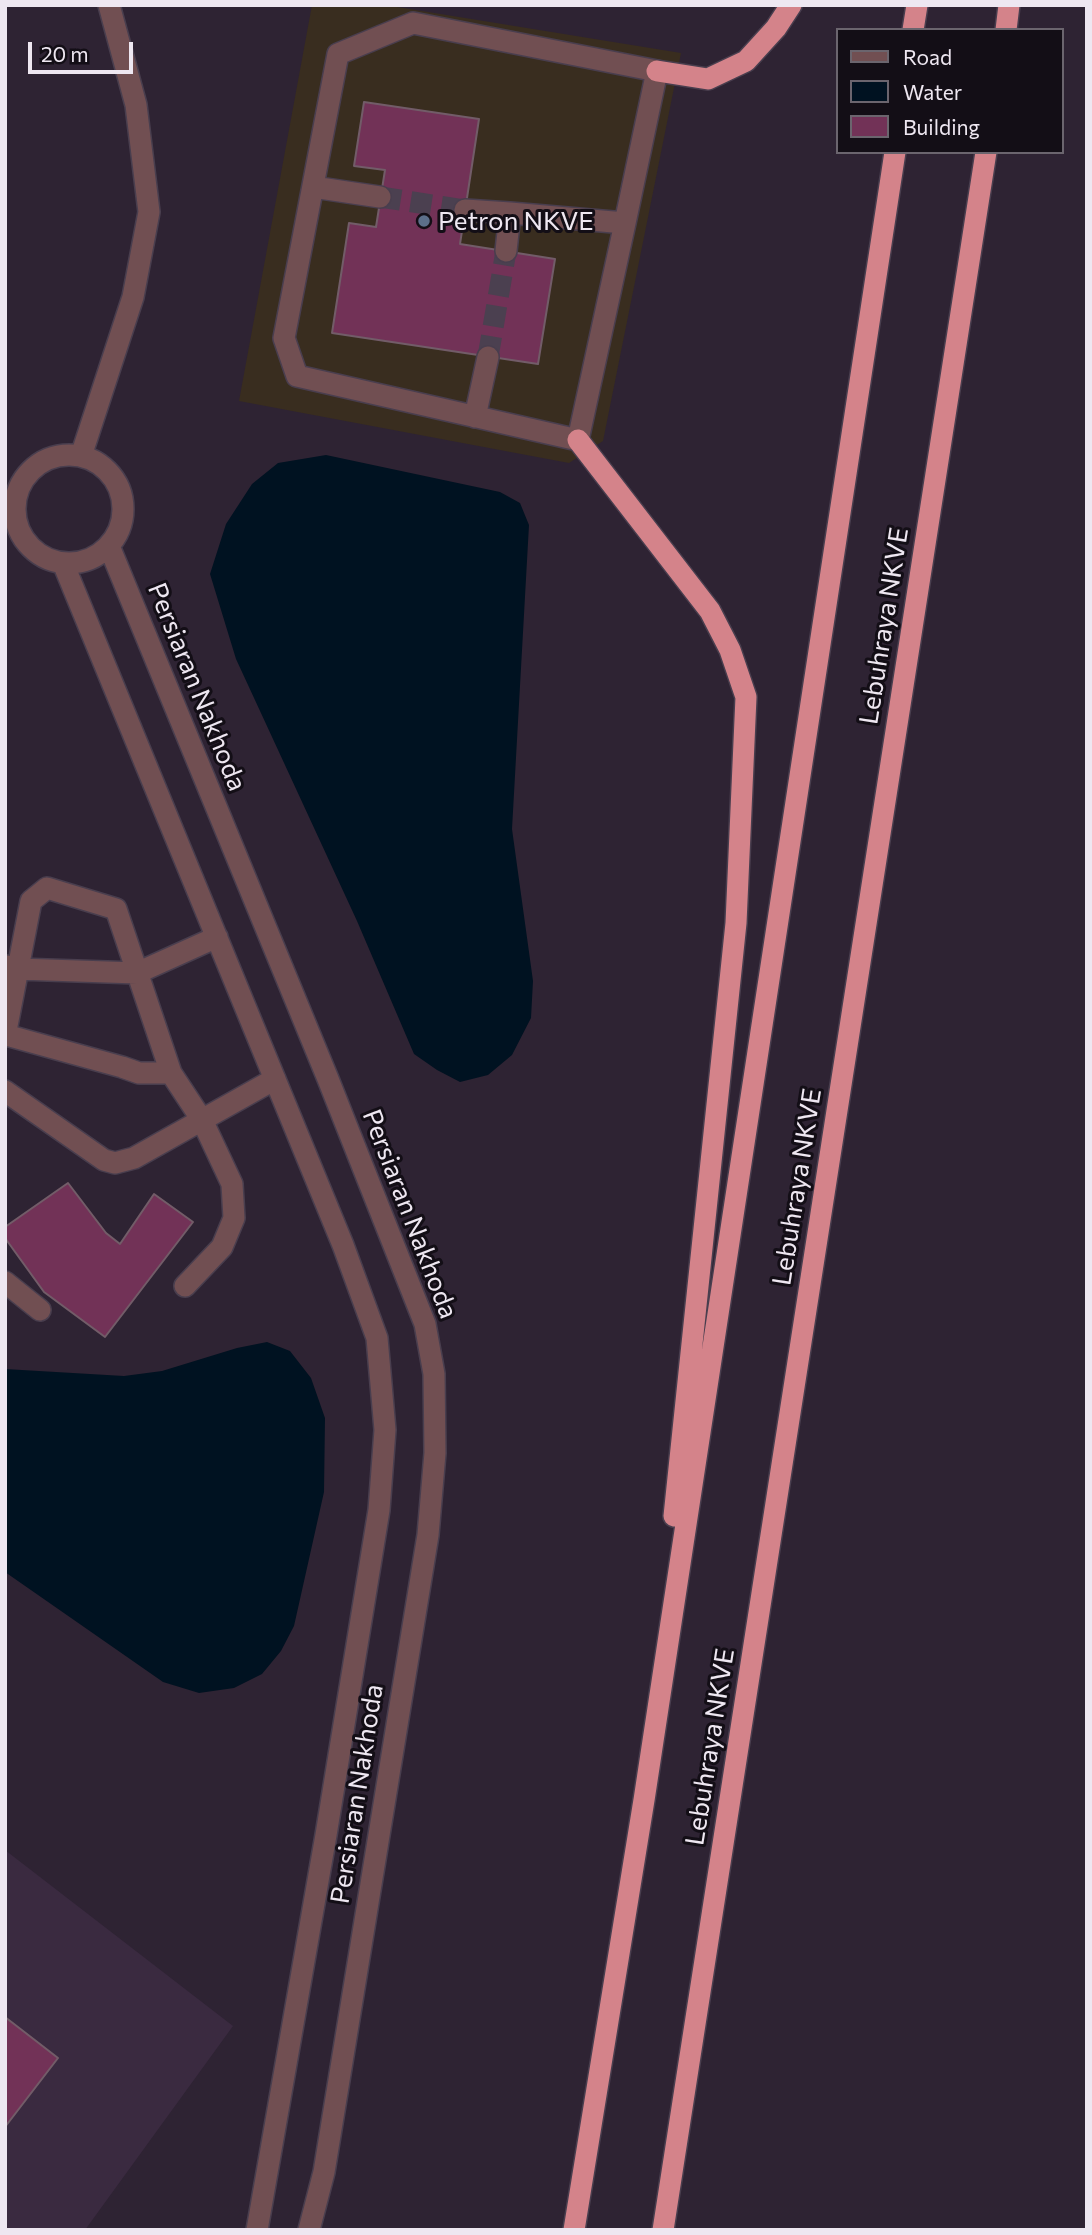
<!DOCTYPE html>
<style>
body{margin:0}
#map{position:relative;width:1092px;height:2235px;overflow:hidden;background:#2e2333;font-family:Commissioner,sans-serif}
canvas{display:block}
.frame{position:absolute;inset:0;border:7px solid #eee7f1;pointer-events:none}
.legend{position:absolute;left:836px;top:28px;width:228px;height:126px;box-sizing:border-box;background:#130e16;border:2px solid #6b656e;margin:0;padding:9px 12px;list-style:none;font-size:21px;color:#eee7f1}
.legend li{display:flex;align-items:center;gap:14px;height:35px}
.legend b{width:35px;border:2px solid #6b656e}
.scale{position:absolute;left:28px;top:42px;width:105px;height:32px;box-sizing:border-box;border:4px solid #eee7f1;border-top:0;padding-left:9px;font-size:21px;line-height:24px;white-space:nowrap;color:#eee7f1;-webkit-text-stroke:5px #130e16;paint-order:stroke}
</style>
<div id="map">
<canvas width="1092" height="2235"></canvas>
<div class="frame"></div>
<ul class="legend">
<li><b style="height:9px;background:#714f52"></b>Road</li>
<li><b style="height:19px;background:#001221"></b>Water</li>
<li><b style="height:19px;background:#723257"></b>Building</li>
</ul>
<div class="scale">20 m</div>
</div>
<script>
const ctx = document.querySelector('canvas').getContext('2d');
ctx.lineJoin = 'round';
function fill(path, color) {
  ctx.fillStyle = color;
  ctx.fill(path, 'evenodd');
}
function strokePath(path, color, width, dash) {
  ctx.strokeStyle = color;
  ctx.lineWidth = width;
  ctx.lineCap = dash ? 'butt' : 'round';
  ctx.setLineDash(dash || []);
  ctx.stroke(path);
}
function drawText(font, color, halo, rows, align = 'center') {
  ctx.font = font + ' Commissioner,sans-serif';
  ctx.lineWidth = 6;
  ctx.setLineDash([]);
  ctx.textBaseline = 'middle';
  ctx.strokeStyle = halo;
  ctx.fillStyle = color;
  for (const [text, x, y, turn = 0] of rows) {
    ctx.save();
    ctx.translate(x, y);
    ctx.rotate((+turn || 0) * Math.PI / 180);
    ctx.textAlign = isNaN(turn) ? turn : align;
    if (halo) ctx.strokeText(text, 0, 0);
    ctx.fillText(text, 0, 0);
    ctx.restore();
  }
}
fill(new Path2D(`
 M312,5H385L681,53L603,441L569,463L239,401Z`), '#392d1f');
fill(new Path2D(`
 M5,1850L233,2026L85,2230H5Z`), '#3a2a40');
fill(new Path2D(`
 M326,455L500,492L520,503L529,525L512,829L533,981L531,1018L512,1055L488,1075L460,1082L437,1070L414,1054L357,921L236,659L210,574L226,524L252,484L278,463Z
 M267,1342L290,1351L311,1378L325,1418L324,1492L294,1626L281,1651L262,1674L234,1688L199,1693L163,1682L5,1572V1369L124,1376L162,1371L237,1348Z`), '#001221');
const building = new Path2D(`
 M364,102L479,119L460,244L555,259L538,364L332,333L349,223L376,227L385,170L354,166Z
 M68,1183L106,1233L120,1244L154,1194L193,1222L105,1337L44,1292L5,1238V1227Z
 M5,2017L58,2058L5,2127Z`);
fill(building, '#723257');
strokePath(building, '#725c68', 2);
strokePath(new Path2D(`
 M380,197L465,210
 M488,357L506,251`), '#4b4050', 21, [21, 10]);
const minor = new Path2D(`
 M313,187L380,197
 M465,210L510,213
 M506,251L510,213L625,223L657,71L413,23L338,54L284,338L297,376L578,440L625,223
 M475,417L488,357
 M15 509a54 54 0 1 1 108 0a54 54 0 1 1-108 0Z
 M81,456L133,297L149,212L136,105L109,5
 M109,546L328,1079L425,1324L434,1374L435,1453L428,1535L324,2172L309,2230
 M63,563L343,1245L377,1338L385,1430L379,1510L326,1835L257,2230
 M6,966L18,969L137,973L217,937
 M6,1035L122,1067L139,1073H171
 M5,1036L31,901L47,888L116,909L171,1073L202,1120L232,1184L234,1218L222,1247L185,1286
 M5,1091L104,1160L115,1163L134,1158L275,1079
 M5,1282L40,1310`);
const highway = new Path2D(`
 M913,30L917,5
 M1006,30L1009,5
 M657,71L708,79L746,61L776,28L791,5
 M578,440L710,611L730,650L746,697L736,923L674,1516
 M574,2230L644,1800L895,152
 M663,2230L986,152`);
strokePath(minor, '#493e4e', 24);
strokePath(highway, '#493e4e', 24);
strokePath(minor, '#714f52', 21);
strokePath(highway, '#d4838a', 21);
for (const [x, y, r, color] of [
 [424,221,7,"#5c6f8a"]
]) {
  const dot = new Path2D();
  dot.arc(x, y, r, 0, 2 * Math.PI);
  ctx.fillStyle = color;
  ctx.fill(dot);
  strokePath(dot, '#130e16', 2.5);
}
drawText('26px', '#eee7f1', '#130e16', [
 ["Petron NKVE",438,221]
], 'left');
drawText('26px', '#eee7f1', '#130e16', [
 ["Lebuhraya NKVE",884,626,-81],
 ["Persiaran Nakhoda",197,687,68],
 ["Lebuhraya NKVE",797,1187,-81],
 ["Persiaran Nakhoda",410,1214,69],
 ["Lebuhraya NKVE",710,1747,-81],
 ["Persiaran Nakhoda",357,1794,-81]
]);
</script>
